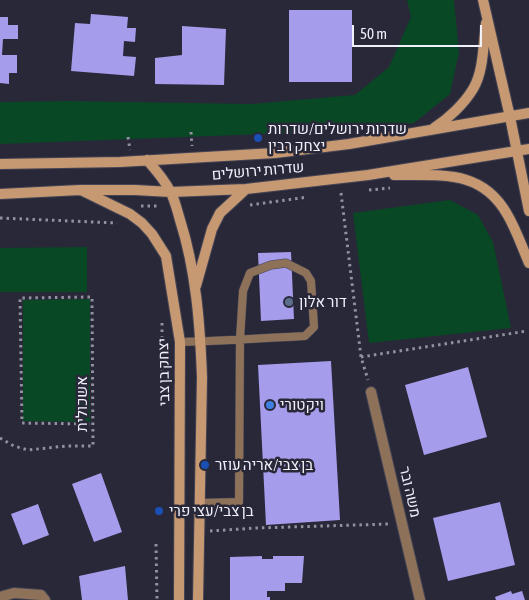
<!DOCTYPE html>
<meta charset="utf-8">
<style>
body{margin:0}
#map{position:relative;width:529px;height:600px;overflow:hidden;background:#292839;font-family:"Asap Condensed",sans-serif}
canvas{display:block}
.scale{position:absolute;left:352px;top:25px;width:130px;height:22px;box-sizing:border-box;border:2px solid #f0f0fb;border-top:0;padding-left:6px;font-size:15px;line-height:18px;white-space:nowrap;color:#f0f0fb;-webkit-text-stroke:4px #292839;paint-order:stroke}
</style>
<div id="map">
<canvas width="529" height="600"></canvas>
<div class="scale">50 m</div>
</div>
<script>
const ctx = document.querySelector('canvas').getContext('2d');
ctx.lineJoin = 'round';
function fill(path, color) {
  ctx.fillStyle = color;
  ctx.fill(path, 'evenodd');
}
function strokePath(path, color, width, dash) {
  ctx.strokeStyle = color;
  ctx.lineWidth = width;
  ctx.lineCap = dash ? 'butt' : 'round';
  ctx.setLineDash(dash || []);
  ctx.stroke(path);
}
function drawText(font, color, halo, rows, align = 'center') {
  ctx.font = font + ' "Asap Condensed",Heebo,sans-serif';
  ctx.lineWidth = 5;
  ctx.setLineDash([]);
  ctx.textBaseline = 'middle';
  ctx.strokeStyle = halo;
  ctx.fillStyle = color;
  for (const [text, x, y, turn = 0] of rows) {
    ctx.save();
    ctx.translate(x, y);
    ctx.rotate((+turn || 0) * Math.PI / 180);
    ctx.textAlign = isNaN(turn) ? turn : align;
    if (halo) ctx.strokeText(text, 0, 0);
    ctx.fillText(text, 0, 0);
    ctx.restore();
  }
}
fill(new Path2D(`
 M407,0H454L459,52L450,94L414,123L317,132L0,144V102L68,101L251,104L355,95L389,67L411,17Z
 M450,200L478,215L493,242L511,328L369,343L353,213Z
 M87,247V292H0V248Z
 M90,299V422L23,421V300Z`), '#094824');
fill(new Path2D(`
 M289,10H352V82H289Z
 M91,14L128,17L127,28H136L135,42L124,41L123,56L136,57L134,76L71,71L75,23L90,24Z
 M0,17H8V25H18V39H3L2,55H17V73H9V84L0,83Z
 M182,26L226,29L224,85L155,84V58L182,55Z
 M291,252L294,319L261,321L258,253Z
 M331,361L340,520L266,525L258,365Z
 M468,367L487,437L424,455L405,385Z
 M101,473L122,532L94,542L72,484Z
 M500,502L515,565L448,581L433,518Z
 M38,504L49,535L23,545L11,514Z
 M262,556V559H273V556H304L302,583H285V591H267V597H270V600H230V557Z
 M125,566L128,600H82L79,576Z
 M511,591L512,594L522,591L525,600H496L495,597Z`), '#a59ceb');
const lane = new Path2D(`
 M180,342C222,341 263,338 305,336L314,327L311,281L306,273L286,263L271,265L250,273L243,291L240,339L239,502L199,503`);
const street = new Path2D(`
 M371,392L420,600
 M0,597L14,593L41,595L45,600`);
const secondary = new Path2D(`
 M483,0L510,117L529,211
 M434,128C448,119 464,104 473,89C484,71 483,44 486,23
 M147,160C156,170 164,179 170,191C175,200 177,210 180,220C196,270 200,324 202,377L198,600
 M0,164L120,162L275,153L349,144L529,113
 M394,175C439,176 481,168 507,214C516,229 522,247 529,263
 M83,191L130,214L142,223L152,234L166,256L180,342L179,600
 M0,194L80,190H135L171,192L246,189L368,175L529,149
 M196,286L212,229L220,213L246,189`);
strokePath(lane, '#454454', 9);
strokePath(street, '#454454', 12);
strokePath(secondary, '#454454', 12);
strokePath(new Path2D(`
 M191,132L192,146
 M128,137L130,150
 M369,190L390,188
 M341,193L361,357L368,380
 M250,205L308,197
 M141,206H157
 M0,218L117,223
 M162,323V379
 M361,357L527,331
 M0,438L14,446L28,450L66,446H93L92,297L20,298L22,423L93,424
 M210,531L257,528L389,524
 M156,544L157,600`), '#92919f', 3, [2.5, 4]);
strokePath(lane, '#8e7159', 8);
strokePath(street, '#8e7159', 10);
strokePath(secondary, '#c79972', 10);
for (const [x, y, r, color] of [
 [258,138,5,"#1a4fb4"],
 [289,302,5,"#5c6f8a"],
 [270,405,5,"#3f7fe0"],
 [205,465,5,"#1a4fb4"],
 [159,511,5,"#1a4fb4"]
]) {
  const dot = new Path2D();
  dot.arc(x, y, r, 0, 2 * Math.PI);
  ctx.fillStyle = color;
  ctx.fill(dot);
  strokePath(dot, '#292839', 2);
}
drawText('15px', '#f0f0fb', '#292839', [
 ["שדרות ירושלים/שדרות",268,129],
 ["יצחק רבין",268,146],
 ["דור אלון",299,302],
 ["ויקטורי",280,405],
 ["בן צבי/אריה עוזר",215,465],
 ["בן צבי/עצי פרי",169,511]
], 'left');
drawText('15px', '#f0f0fb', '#292839', [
 ["שדרות ירושלים",258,171,-5],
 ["יצחק בן צבי",164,372,-91],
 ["אשכולית",82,404,-90],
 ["משה ובר",410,492,77]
]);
</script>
